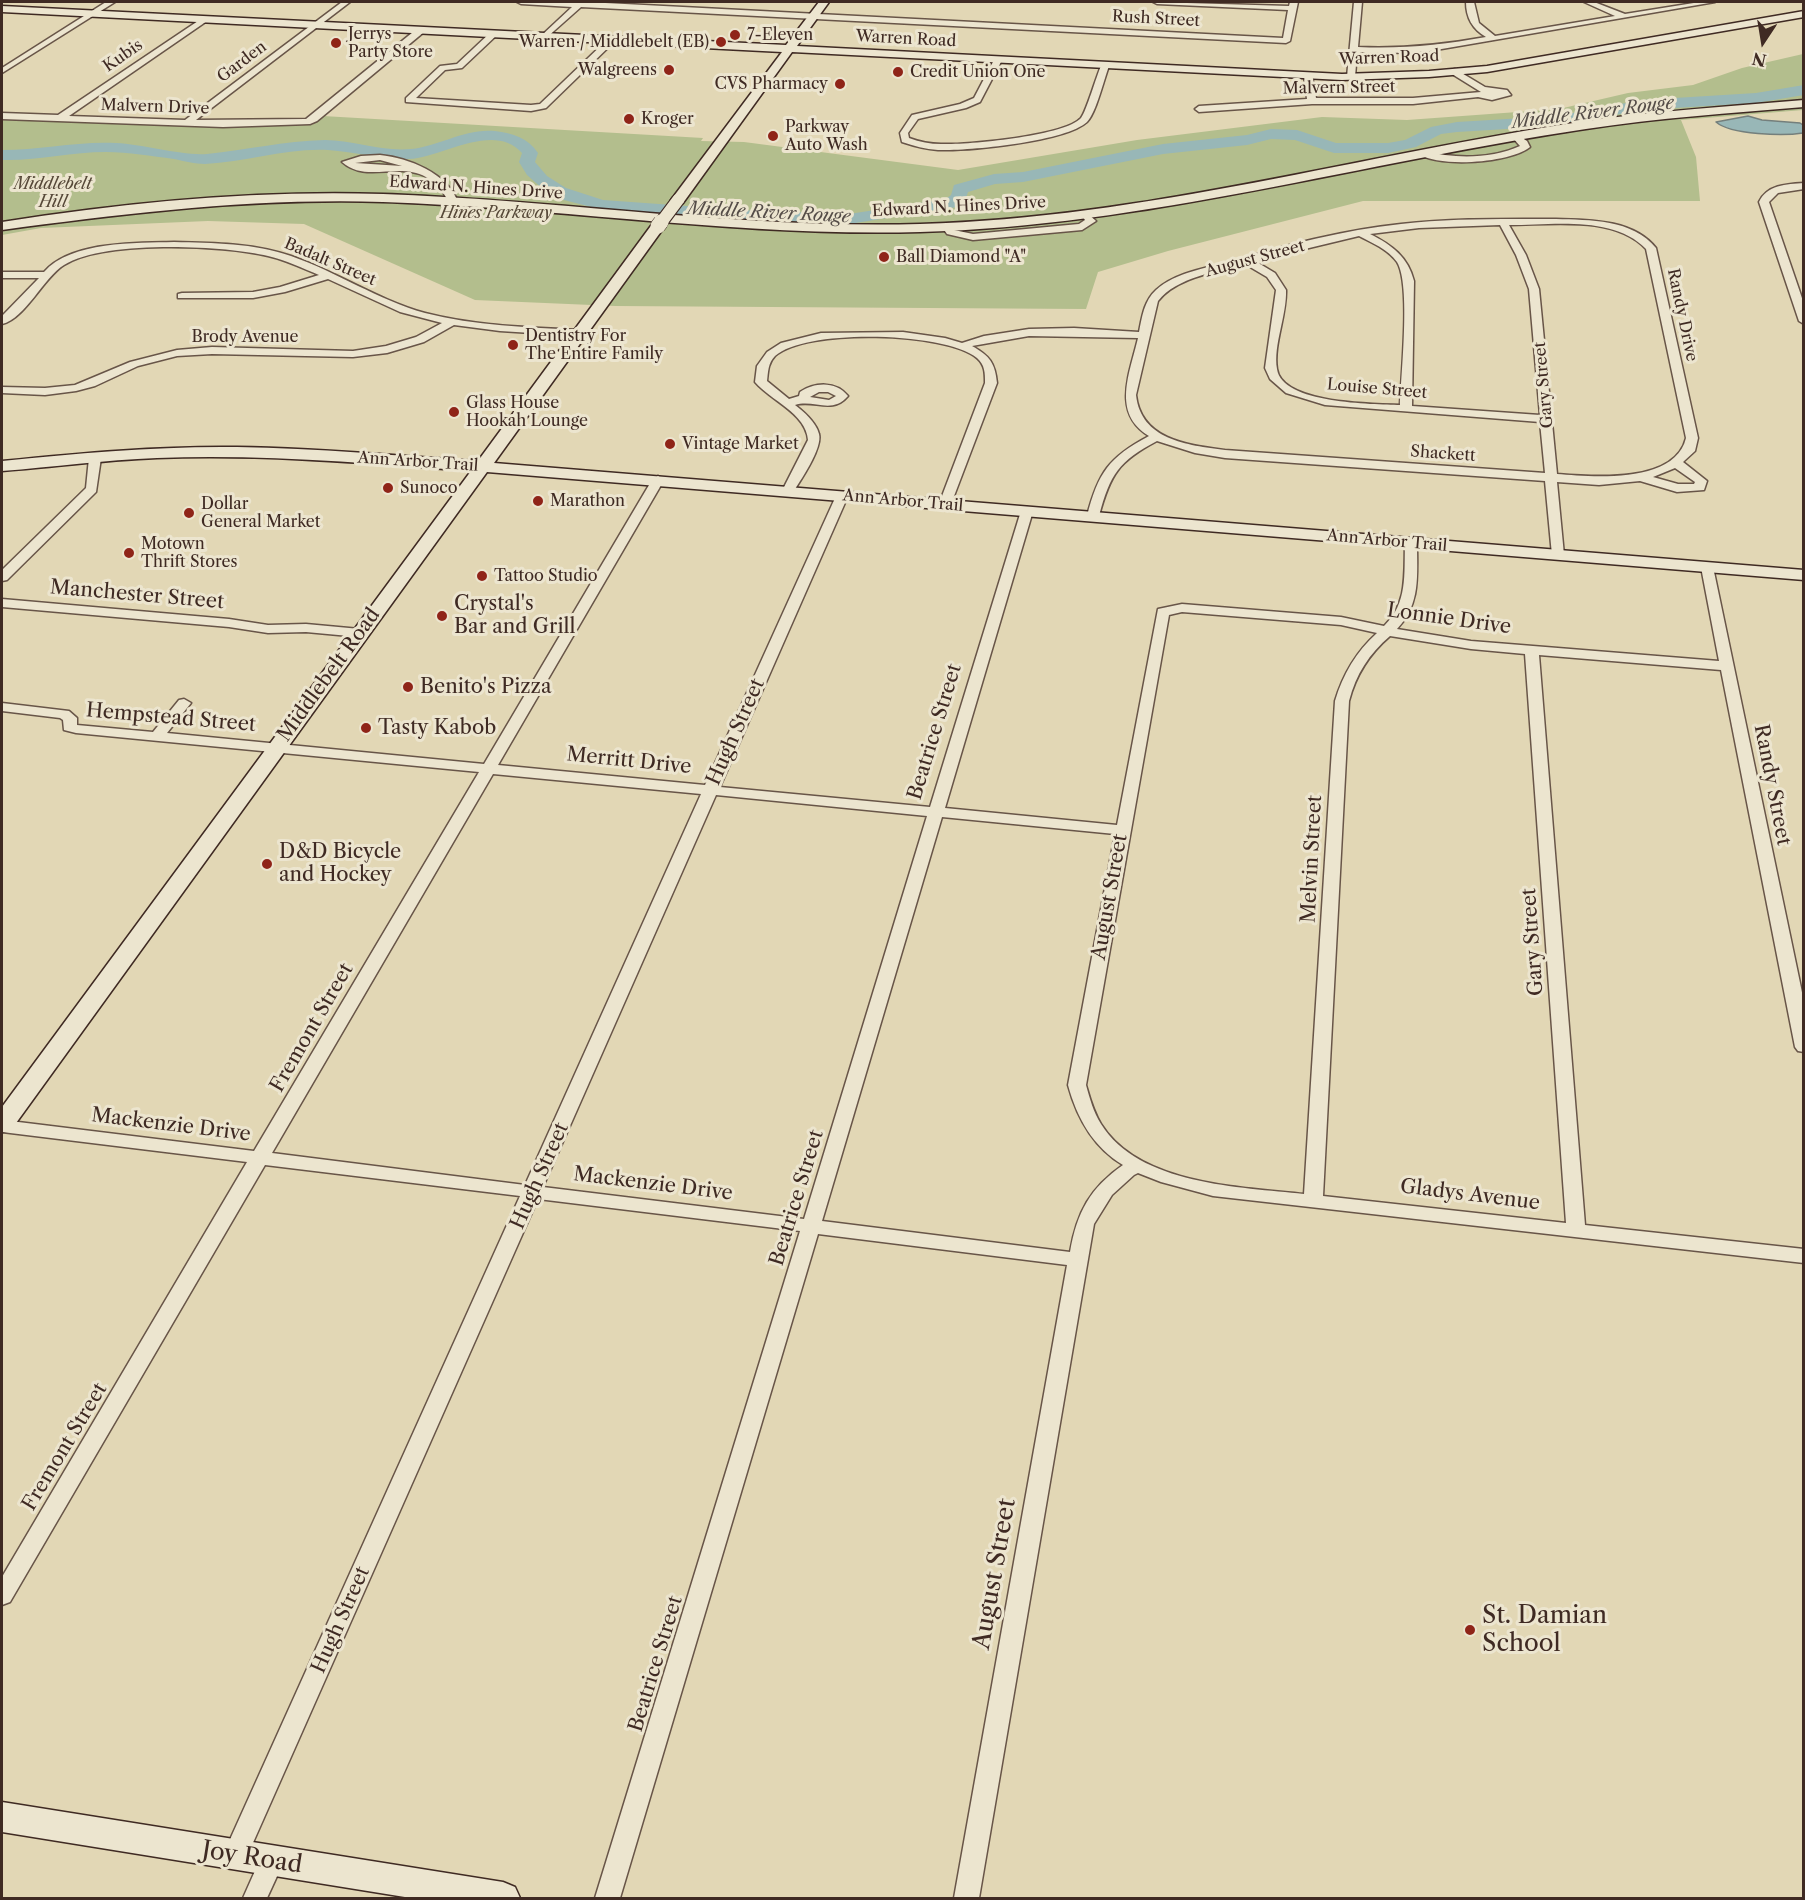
<!DOCTYPE html>
<style>
body{margin:0}
#map{position:relative;width:1805px;height:1900px;overflow:hidden;background:#e2d7b5;font-family:"Libre Caslon Text",serif}
canvas{display:block}
.frame{position:absolute;inset:0;border:3px solid #3f2a23;pointer-events:none}
.north{position:absolute;left:1733px;top:12px;width:60px;height:60px;-webkit-text-stroke:4px #ece5cf;paint-order:stroke;rotate:192deg;font-size:16px;font-weight:700;line-height:24px;text-align:center;color:#3f2a23}
.north::after{content:'';display:block;margin:auto;width:21px;height:27px;background:#3f2a23;clip-path:polygon(50% 0,100% 100%,50% 72%,0 100%)}
</style>
<div id="map">
<canvas width="1805" height="1900"></canvas>
<div class="frame"></div>
<div class="north">N</div>
</div>
<script>
const ctx = document.querySelector('canvas').getContext('2d');
ctx.lineJoin = 'round';
function fill(path, color) {
  ctx.fillStyle = color;
  ctx.fill(path, 'evenodd');
}
function strokePath(path, color, width, dash) {
  ctx.strokeStyle = color;
  ctx.lineWidth = width;
  ctx.lineCap = dash ? 'butt' : 'round';
  ctx.setLineDash(dash || []);
  ctx.stroke(path);
}
function drawText(font, color, halo, rows, align = 'center') {
  ctx.font = font + ' "Libre Caslon Text",serif';
  ctx.lineWidth = 6;
  ctx.setLineDash([]);
  ctx.textBaseline = 'middle';
  ctx.strokeStyle = halo;
  ctx.fillStyle = color;
  for (const [text, x, y, turn = 0] of rows) {
    ctx.save();
    ctx.translate(x, y);
    ctx.rotate((+turn || 0) * Math.PI / 180);
    ctx.textAlign = isNaN(turn) ? turn : align;
    if (halo) ctx.strokeText(text, 0, 0);
    ctx.fillText(text, 0, 0);
    ctx.restore();
  }
}
fill(new Path2D(`
 M1803,54V110L1681,120L1696,157L1700,201H1363L1168,251L1098,272L1086,309L615,306L475,300L304,224L208,221L41,228L2,235V120L207,126L312,125L323,116L703,138L701,141L744,142L958,170L1137,140L1322,117L1407,120L1559,109L1628,93L1693,85L1742,68Z`), '#b3be8d');
const water = new Path2D(`
 M1748,116L1762,120L1800,123L1803,125V133C1784,136 1731,135 1716,122Z`);
fill(water, '#98b7b7');
strokePath(water, '#747f7c', 1.5);
fill(new Path2D(`
 M1804,85V95L1756,103L1642,110L1557,126L1457,132L1441,134L1416,147L1388,153H1334L1295,140L1271,139L1247,145L1163,154L1023,182L995,184L968,192L965,201L957,207L849,224L757,221L603,210L564,200L544,190L527,175L519,162L522,153C494,121 441,158 409,159C381,159 355,152 328,150C286,148 246,162 205,164C195,164 184,161 174,159C151,156 129,152 106,152C71,152 37,161 2,160V150C40,150 78,141 116,143C143,144 182,156 207,154C246,150 284,141 325,140C353,140 382,152 411,149C440,146 465,128 495,131C513,133 528,138 538,153L535,162L547,176L566,188L603,200L757,211L849,214L946,199L951,195L954,185L994,174L1023,172L1163,144L1247,135L1271,129L1297,130L1336,143H1388L1405,140L1431,127L1457,122L1557,116L1642,100L1756,93Z`), '#98b7b7');
const street = new Path2D(`
 M106,2H115L2,73V68Z
 M342,2H350L196,120L306,119L418,28H424V32L317,121L310,124L223,127L2,119V113L58,115L204,17H207V21L69,116L185,120Z
 M517,2H586L1283,38L1288,10L1157,4L1153,2L1289,6L1290,2H1298L1290,41L1286,43L581,7L545,39L541,37L542,35L572,7L521,4Z
 M1354,2H1362L1358,47C1402,49 1442,45 1486,37C1472,29 1466,17 1466,2H1474L1479,23L1495,36L1615,16L1584,2H1594L1625,14L1700,2H1715L1430,51L1392,53L1357,52L1355,77L1351,80L1347,77Z
 M491,32L498,34L462,68L445,70L416,98L531,105L540,104L609,38L616,40L546,108L531,111L406,102V98L440,66L457,64Z
 M995,58L1002,60L980,102L966,108L918,119L908,133L909,138C920,142 930,144 941,144C967,145 1065,136 1081,118C1087,110 1096,77 1101,66L1105,64L1109,66C1104,79 1096,113 1087,122C1065,142 968,151 938,150C925,149 914,146 902,142L900,133L912,115L960,104L974,98Z
 M1455,69L1485,87L1507,90L1511,95L1492,100L1478,97L1413,104H1312L1199,112L1195,109L1199,106L1307,99L1304,76L1308,73L1312,76L1316,98H1413L1481,92L1452,74V70Z
 M1516,134L1527,141L1530,147C1510,163 1440,168 1419,154L1424,151C1455,159 1491,159 1520,146L1512,137Z
 M380,155C409,158 447,173 458,202L450,204C419,144 373,190 342,162L361,156ZM380,160L402,166L355,163Z
 M1804,183V189L1778,193L1769,202L1804,304V324L1799,321L1759,202C1767,185 1786,184 1804,183Z
 M1087,213L1096,221L1082,230L973,240L947,234L942,227L947,224L954,230L973,234L1079,224L1085,220L1082,216Z
 M1556,219C1589,220 1633,219 1656,248L1698,438L1695,451L1683,462L1707,481L1704,490L1677,492L1640,481L1599,485L1557,482L1564,555L1563,558L1558,559L1552,555L1545,481L1225,458L1195,453L1157,441C1119,461 1110,474 1099,516L1093,520L1089,519L1087,516C1098,473 1109,457 1149,436C1111,413 1130,373 1138,338L1029,336L972,346C990,356 995,363 997,383L951,504L945,508L939,504L985,383C985,373 985,365 977,358C946,332 806,328 775,356C768,363 768,372 767,381L789,399L799,396L800,392C815,382 836,381 848,396C832,415 814,399 795,405C804,412 816,422 819,434C823,448 800,481 792,494H784L782,491L808,440C806,413 771,401 755,382L757,366L767,352L781,343L821,333L903,332L945,338L962,343L984,336L1029,329L1074,328L1139,332C1142,317 1144,301 1156,290C1176,272 1207,268 1232,261C1287,245 1343,230 1401,224C1452,218 1504,219 1556,219ZM1500,225L1516,255L1529,289L1540,415L1412,406L1414,281C1408,257 1392,245 1370,234L1419,228ZM1509,225C1552,225 1614,215 1646,249L1686,438C1675,484 1593,477 1557,474L1539,289L1526,255ZM1359,236C1372,243 1388,249 1397,262C1411,284 1401,375 1400,405C1373,404 1282,404 1277,369C1273,345 1287,315 1286,290L1275,273L1255,261ZM1245,264L1267,277L1276,290L1265,368L1270,379L1286,393L1325,405L1540,422L1545,473L1225,450C1187,445 1141,440 1136,395L1158,301C1177,277 1217,272 1245,264ZM819,392H828L836,396L829,400L810,397ZM1675,468L1695,482L1694,484H1678L1653,477Z
 M174,242C213,243 254,243 291,256C337,272 378,300 425,313C475,326 528,327 579,330L584,333L579,336L500,331L454,325L424,342L387,353L353,357L212,354L177,356L138,366L95,386L76,391L45,395L2,393V387L45,388L75,385L130,362L177,350L212,347L353,351L386,346L416,337L442,323L400,312L328,279L285,292L253,298H178V294L182,293L253,292L280,287L319,275C302,268 286,260 268,256C223,245 103,240 64,265C44,277 25,319 2,324V316L39,278H2V272H44C71,241 136,243 174,242Z
 M95,454L101,458L96,492L7,580L2,581V570L86,488L89,458Z
 M658,476L664,480L498,765L705,785L836,496L842,492L848,496L720,787L930,807L1021,511L1027,507L1033,511L945,808L1117,825L1158,609L1182,604L1341,617L1384,626C1408,603 1404,574 1405,543L1411,539L1417,543C1417,575 1421,604 1397,629L1471,641L1719,661L1701,567L1707,563L1713,567L1804,1002V1052L1798,1051L1795,1047L1721,670L1539,655L1585,1225L1804,1249V1263L1213,1196L1161,1182L1138,1173L1134,1175L1112,1195L1094,1224L979,1898H954L1067,1265L818,1234L620,1898H595L800,1231L538,1199L244,1863L235,1866L226,1863L223,1855L520,1196L265,1165L10,1602L2,1605V1577L247,1162L2,1132V1120L254,1151L479,772L76,733L64,730L63,720L60,718L2,711V703L69,711L77,718V725L153,732L179,700L184,699L191,703L167,733L484,764L652,480ZM1182,612L1341,625L1377,633C1356,652 1343,674 1335,701L1304,1194C1240,1187 1139,1185 1101,1124C1093,1111 1090,1099 1086,1085L1169,615ZM1390,636L1471,649L1525,654L1566,1223L1323,1196L1349,701C1356,674 1369,654 1390,636ZM493,774L701,794L525,1185L272,1153ZM716,795L927,816L804,1219L543,1187ZM942,817L1115,834L1068,1085C1077,1118 1093,1147 1123,1165C1090,1188 1077,1212 1070,1252L822,1221Z
 M2,599L229,619L268,625L306,624L360,629L367,633L360,637L306,632L268,633L229,627L2,607Z
 M272,1850L281,1853L284,1861L267,1898H243L263,1853Z`);
const secondary = new Path2D(`
 M819,2H829L797,46L1342,74L1429,71L1487,66L1804,11V17L1487,72L1429,77L1342,80L792,52L683,203L678,204L671,200L782,52L2,12V6L786,45Z
 M1804,100V107C1731,113 1658,118 1586,129C1363,162 1146,226 920,232C740,237 562,208 383,202C254,198 129,213 2,230V222C128,202 255,190 383,194C562,200 740,229 920,224C1146,218 1363,154 1586,121C1658,111 1731,106 1804,100Z
 M658,222L665,226L494,463L1804,570V580L487,472L11,1130L2,1132V1107L471,471C366,463 262,454 157,458C105,460 53,467 2,471V461C80,453 159,446 237,447C318,448 398,456 478,461L653,223Z
 M2,1802L503,1882L515,1887L520,1898H411L2,1832Z`);
strokePath(street, '#685548', 3);
strokePath(secondary, '#3f2a23', 3);
fill(street, '#ece5cf');
fill(secondary, '#ece5cf');
const secondaryBridgeFar1 = new Path2D(`
 M660,224L678,200`);
const secondaryBridge = new Path2D(`
 M658,226L661,222`);
strokePath(secondaryBridgeFar1, '#3f2a23', 14, []);
strokePath(secondaryBridge, '#3f2a23', 16, []);
strokePath(secondaryBridgeFar1, '#ece5cf', 12);
strokePath(secondaryBridge, '#ece5cf', 15);
for (const [x, y, r, color] of [
 [735,35,6,"#8f2418"],
 [721,42,6,"#8f2418"],
 [336,43,6,"#8f2418"],
 [669,70,6,"#8f2418"],
 [898,72,6,"#8f2418"],
 [840,84,6,"#8f2418"],
 [629,119,6,"#8f2418"],
 [773,136,6,"#8f2418"],
 [884,257,6,"#8f2418"],
 [513,345,6,"#8f2418"],
 [454,412,6,"#8f2418"],
 [670,444,6,"#8f2418"],
 [388,488,6,"#8f2418"],
 [538,501,6,"#8f2418"],
 [189,513,6,"#8f2418"],
 [129,553,6,"#8f2418"],
 [482,576,6,"#8f2418"],
 [442,616,6,"#8f2418"],
 [408,687,6,"#8f2418"],
 [366,728,6,"#8f2418"],
 [267,864,6,"#8f2418"],
 [1470,1630,6,"#8f2418"]
]) {
  const dot = new Path2D();
  dot.arc(x, y, r, 0, 2 * Math.PI);
  ctx.fillStyle = color;
  ctx.fill(dot);
  strokePath(dot, '#ece5cf', 2);
}
drawText('16px', '#3f2a23', '#ece5cf', [
 ["Rush Street",1156,19,3],
 ["Warren Road",906,39,3],
 ["Kubis",123,56,-35],
 ["Warren Road",1389,58,-2],
 ["Garden",242,62,-37],
 ["Malvern Street",1339,88,-1],
 ["Malvern Drive",155,107,2],
 ["Edward N. Hines Drive",476,188,4],
 ["Edward N. Hines Drive",959,207,-3],
 ["August Street",1255,259,-15],
 ["Badalt Street",330,262,23],
 ["Randy Drive",1682,315,78],
 ["Brody Avenue",245,337],
 ["Gary Street",1544,385,-95],
 ["Louise Street",1377,389,5],
 ["Shackett",1443,454,4],
 ["Ann Arbor Trail",418,462,4],
 ["Ann Arbor Trail",903,501,5],
 ["Ann Arbor Trail",1387,541,5]
]);
drawText('16px', '#3f2a23', '#ece5cf', [
 ["Jerrys",348,34],
 ["Party Store",348,52],
 ["7-Eleven",747,35],
 ["Warren / Middlebelt (EB)",709,42,"right"],
 ["Walgreens",657,70,"right"],
 ["Credit Union One",910,72],
 ["CVS Pharmacy",828,84,"right"],
 ["Kroger",641,119],
 ["Parkway",785,127],
 ["Auto Wash",785,145],
 ["Ball Diamond \"A\"",896,257],
 ["Dentistry For",525,336],
 ["The Entire Family",525,354],
 ["Glass House",466,403],
 ["Hookah Lounge",466,421],
 ["Vintage Market",682,444],
 ["Sunoco",400,488],
 ["Marathon",550,501],
 ["Dollar",201,504],
 ["General Market",201,522],
 ["Motown",141,544],
 ["Thrift Stores",141,562],
 ["Tattoo Studio",494,576]
], 'left');
drawText('italic 16px', '#564838', '#ece5cf', [
 ["Middlebelt",53,184],
 ["Hill",53,202],
 ["Hines Parkway",496,213]
]);
drawText('italic 18px', '#554d48', '#ece5cf', [
 ["Middle River Rouge",1593,113,-7],
 ["Middle River Rouge",769,213,3]
]);
drawText('20px', '#3f2a23', '#ece5cf', [
 ["Manchester Street",137,595,5],
 ["Lonnie Drive",1449,619,8],
 ["Middlebelt Road",329,675,-54],
 ["Hempstead Street",171,718,5],
 ["Hugh Street",736,732,-66],
 ["Beatrice Street",935,732,-73],
 ["Merritt Drive",629,761,6],
 ["Randy Street",1772,785,79],
 ["Melvin Street",1312,859,-87],
 ["August Street",1110,897,-80],
 ["Gary Street",1533,942,-94],
 ["Fremont Street",312,1028,-60],
 ["Mackenzie Drive",171,1125,7],
 ["Hugh Street",540,1176,-66],
 ["Mackenzie Drive",653,1184,7],
 ["Gladys Avenue",1470,1195,7],
 ["Beatrice Street",797,1198,-73],
 ["Fremont Street",65,1447,-59],
 ["Hugh Street",341,1620,-66],
 ["Beatrice Street",656,1664,-73]
]);
drawText('20px', '#3f2a23', '#ece5cf', [
 ["Crystal's",454,604],
 ["Bar and Grill",454,627],
 ["Benito's Pizza",420,687],
 ["Tasty Kabob",378,728],
 ["D&D Bicycle",279,852],
 ["and Hockey",279,875]
], 'left');
drawText('24px', '#3f2a23', '#ece5cf', [
 ["August Street",995,1574,-80],
 ["Joy Road",252,1858,9]
]);
drawText('24px', '#3f2a23', '#ece5cf', [
 ["St. Damian",1482,1616],
 ["School",1482,1644]
], 'left');
</script>
